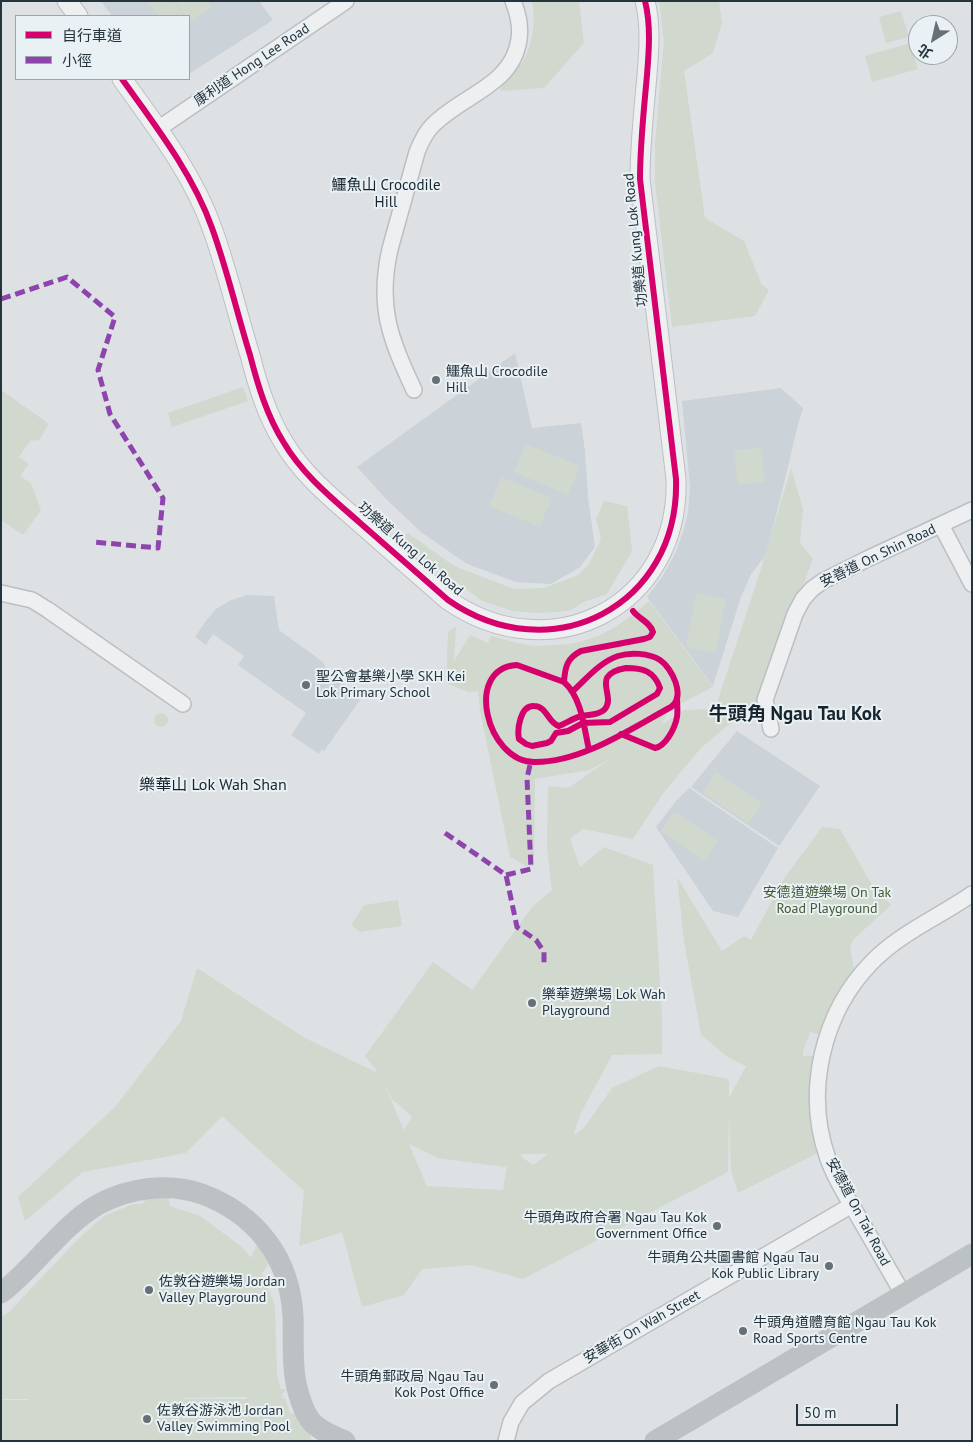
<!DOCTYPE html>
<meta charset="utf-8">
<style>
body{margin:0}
#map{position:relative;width:973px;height:1442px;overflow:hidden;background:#dee1e4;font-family:"PT Sans","Noto Sans TC",sans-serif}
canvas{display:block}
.frame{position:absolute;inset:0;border:2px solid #25333d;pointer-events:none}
.legend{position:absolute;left:15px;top:15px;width:175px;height:65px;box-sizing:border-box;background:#eaf1f4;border:1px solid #9ba5ab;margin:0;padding:6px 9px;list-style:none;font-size:15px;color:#25333d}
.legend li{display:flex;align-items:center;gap:10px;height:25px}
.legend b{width:25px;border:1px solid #9ba5ab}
.north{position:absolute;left:908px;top:15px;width:50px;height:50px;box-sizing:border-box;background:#eaf1f4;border:1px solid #9ba5ab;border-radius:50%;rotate:215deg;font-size:14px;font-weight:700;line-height:20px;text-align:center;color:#25333d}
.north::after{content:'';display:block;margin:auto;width:18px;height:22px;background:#667077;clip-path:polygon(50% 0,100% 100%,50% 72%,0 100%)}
.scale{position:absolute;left:796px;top:1404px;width:102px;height:22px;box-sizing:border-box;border:2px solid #25333d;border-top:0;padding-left:6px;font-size:15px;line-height:18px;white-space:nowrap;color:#25333d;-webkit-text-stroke:4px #eaf1f4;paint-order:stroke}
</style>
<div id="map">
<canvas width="973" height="1442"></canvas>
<div class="frame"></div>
<ul class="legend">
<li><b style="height:6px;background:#d6006c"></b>自行車道</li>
<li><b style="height:6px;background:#8e44ad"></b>小徑</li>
</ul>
<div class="north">北</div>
<div class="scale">50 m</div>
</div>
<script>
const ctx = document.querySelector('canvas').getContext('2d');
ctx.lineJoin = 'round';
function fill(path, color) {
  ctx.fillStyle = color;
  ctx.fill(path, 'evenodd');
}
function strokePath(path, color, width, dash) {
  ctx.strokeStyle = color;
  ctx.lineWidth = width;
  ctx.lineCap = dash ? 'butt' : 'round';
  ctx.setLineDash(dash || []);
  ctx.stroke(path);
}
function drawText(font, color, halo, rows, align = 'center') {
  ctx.font = font + ' "PT Sans","Noto Sans TC",sans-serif';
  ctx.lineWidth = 4;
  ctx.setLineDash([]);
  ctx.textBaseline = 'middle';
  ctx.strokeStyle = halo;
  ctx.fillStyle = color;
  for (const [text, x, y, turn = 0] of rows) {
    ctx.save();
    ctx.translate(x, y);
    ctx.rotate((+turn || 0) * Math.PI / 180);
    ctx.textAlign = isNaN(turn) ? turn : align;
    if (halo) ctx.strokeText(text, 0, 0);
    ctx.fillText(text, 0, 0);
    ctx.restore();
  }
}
fill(new Path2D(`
 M101,1H259L273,20L189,74V16H112Z
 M515,353L532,428L581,423L585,451L588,497L595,547L580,567L551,584L516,582L467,564L421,532L387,500L357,467Z
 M781,388L803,408L797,428L788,467L766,555L751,574L741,597L713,686L647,597L662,577L675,554L683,532L688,513L690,487L682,401Z
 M247,595L274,596L279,630L323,662L328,673L362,697L324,751L322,749L319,754L291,735L306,713L238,665L244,656L213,634L206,645L195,637L205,622L216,609L231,600Z
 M737,731L820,786L779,846L691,787Z
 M689,788L778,848L738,917L713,911L656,827L676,801Z`), '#cbd2d8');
fill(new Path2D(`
 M148,1H173L184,16H159Z
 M175,1H208L212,7L189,23V16H185Z
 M532,1H579L584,43L544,88L500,91C503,79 512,75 519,66C533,51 536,20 532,1Z
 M659,1H719L722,23L713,53L684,71L705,218L744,241L762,285L769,290L755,316L672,327L655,183V143L664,41Z
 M901,11L909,37L886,43L879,17Z
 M910,43L918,69L872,82L865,56Z
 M243,387L248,401L172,427L168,413Z
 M1,391L4,392L49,424L39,440L30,441L19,457L29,464L20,476L31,483L41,510L23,535L1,520Z
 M526,444L580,466L568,495L514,472Z
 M761,448L765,482L738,485L734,450Z
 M791,468L803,509L800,543L813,559L762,697L702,747L665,791L633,839L583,829L570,839L580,867L604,847L653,865L662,1016V1054L612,1055L581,1113L573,1136L583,1129L612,1088L659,1066L729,1079V1098L746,1066L729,1058L701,1035L684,941L677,877L722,951L744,936L751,940L783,880L822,827L840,829L872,885L891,905L854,939L850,946L854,971L828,1037L810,1032L803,1051V1056L825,1055L824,1150L738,1193L731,1171L729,1116L728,1172L523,1279L471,1265L422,1269L404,1295L362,1307L342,1232L299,1246L304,1191L222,1116L186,1153L83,1172L25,1221L18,1197L116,1106L181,1021L197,968L305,1038L378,1073L365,1056L433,962L472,990L532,907L552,890L547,849L548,786L568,788L610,759L590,770L535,779L534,866H526L510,857L480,711L478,691L468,692L446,683L448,632L456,626L454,661L470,635L488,643L491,636C503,639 516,643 529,645C536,647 544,645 552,645C595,644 617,628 649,601L713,687L670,709L661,725L684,710L715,709L761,569ZM385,1086L392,1099L412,1117L404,1130ZM409,1144L438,1158L504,1167L507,1165L503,1190L427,1186ZM522,1154H548L533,1165L520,1156Z
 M501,477L552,498L540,527L489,506Z
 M604,501L627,506L632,551L607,594L584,602L571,610L558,612L537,613L513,611L482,601L397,538L408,533L454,566L514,589L544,588L578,575L589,564L601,539L596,519Z
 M696,593L726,599L716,653L686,647Z
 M154 720a7 7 0 1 1 14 0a7 7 0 1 1-14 0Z
 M716,772L762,803L749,824L703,793Z
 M674,811L718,841L704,861L661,831Z
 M398,900L402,926L360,932L351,925L364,905Z
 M152,1193L168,1194L170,1206L200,1216L242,1247L251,1258L259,1240L271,1261L262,1273L275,1306L277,1375L281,1389H287L282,1394L283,1397L279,1398H285L290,1413L309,1414L311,1441H1V1400H28V1399H1V1317L8,1313L78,1239L104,1216L133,1204H142ZM246,1397L247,1399H186L179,1398Z`), '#d1d8ce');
const minor = new Path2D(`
 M158,129L346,1
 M414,390C390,338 377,307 390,249L417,152C421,142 425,133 432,126C461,95 513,86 519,39C521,25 518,13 513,1
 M941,525L972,584
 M1,593L32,600L48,610L183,704
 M771,729L765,700L795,614L803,599L812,589L823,581L867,559L972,510
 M903,1294C888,1268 873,1242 858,1216C847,1197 835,1179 828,1159C804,1092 822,1013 872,962C900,933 939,917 972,894
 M506,1441L511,1422L522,1403L549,1381L852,1205`);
const tertiary = new Path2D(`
 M67,1L78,16
 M122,79C155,125 193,174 212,228C227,269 237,313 250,355C258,386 267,416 284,443C303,475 332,498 359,522C389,548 418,574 448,600C551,672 680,606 676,479L640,179C640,144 644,109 647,75C649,50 651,25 645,1`);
strokePath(minor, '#bcbfc2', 18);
strokePath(tertiary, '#bcbfc2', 21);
strokePath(minor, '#edeff1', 15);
strokePath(tertiary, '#edeff1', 19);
strokePath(new Path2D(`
 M1,1293C35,1267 62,1225 99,1204C129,1188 169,1182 202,1194C256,1214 290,1258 293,1316C294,1343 291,1370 299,1395C302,1405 307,1419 315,1425C323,1432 335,1437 345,1441
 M655,1441L972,1254`), '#bcc1c4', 21);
strokePath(new Path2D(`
 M1,299L67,277L115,317L98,370L110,414L163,498L158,548L94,542
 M445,833L506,875L517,927L536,940L544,952V966
 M506,875L531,869L527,778L530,765`), '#8e44ad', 5, [10, 5]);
strokePath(new Path2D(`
 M122,79C155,125 193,174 212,228C227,269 237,313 250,355C258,386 267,416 284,443C303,475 332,498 359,522C389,548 418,574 448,600C551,672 680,606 676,479L640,179C640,144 644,109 647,75C649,50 651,25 645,1
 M626,668C643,668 654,671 660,688L657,694L610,722L583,723L568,731L556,733L551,741L547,743L532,746L526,744L519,739C517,730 520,705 534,706C547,706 548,723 559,726C566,723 574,718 581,716C589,714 597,716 604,710C618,696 588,675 626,668Z
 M564,682C565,667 567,658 581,651L644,639L650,637L653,632C650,622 639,619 633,611
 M573,691C586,679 600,662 618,656C630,652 649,653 660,660C672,668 686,696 671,707C630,729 581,763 534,762C487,762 463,668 517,665L564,682C582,698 584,728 589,750
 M621,734L655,748C666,746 675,728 677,717C678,711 677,704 677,697`), '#d6006c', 6);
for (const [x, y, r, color] of [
 [436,380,5,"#667077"],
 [306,685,5,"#667077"],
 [532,1003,5,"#667077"],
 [717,1226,5,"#667077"],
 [829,1266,5,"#667077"],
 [149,1290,5,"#667077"],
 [743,1331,5,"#667077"],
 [494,1385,5,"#667077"],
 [147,1419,5,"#667077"]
]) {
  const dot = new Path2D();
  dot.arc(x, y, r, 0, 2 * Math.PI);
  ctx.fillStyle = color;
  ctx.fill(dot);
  strokePath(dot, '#eaf1f4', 2);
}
drawText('14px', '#25333d', '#eaf1f4', [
 ["康利道 Hong Lee Road",252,65,-34],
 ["功樂道 Kung Lok Road",636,240,-96],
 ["功樂道 Kung Lok Road",410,549,41],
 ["安善道 On Shin Road",878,556,-26],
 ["安德道 On Tak Road",858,1212,62],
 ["安華街 On Wah Street",642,1327,-30]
]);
drawText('14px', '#25333d', '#eaf1f4', [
 ["鱷魚山 Crocodile",446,372],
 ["Hill",446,388],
 ["聖公會基樂小學 SKH Kei",316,677],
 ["Lok Primary School",316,693],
 ["樂華遊樂場 Lok Wah",542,995],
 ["Playground",542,1011],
 ["牛頭角政府合署 Ngau Tau Kok",707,1218,"right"],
 ["Government Office",707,1234,"right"],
 ["牛頭角公共圖書館 Ngau Tau",819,1258,"right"],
 ["Kok Public Library",819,1274,"right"],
 ["佐敦谷遊樂場 Jordan",159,1282],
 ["Valley Playground",159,1298],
 ["牛頭角道體育館 Ngau Tau Kok",753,1323],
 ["Road Sports Centre",753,1339],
 ["牛頭角郵政局 Ngau Tau",484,1377,"right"],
 ["Kok Post Office",484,1393,"right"],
 ["佐敦谷游泳池 Jordan",157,1411],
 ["Valley Swimming Pool",157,1427]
], 'left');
drawText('14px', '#425a31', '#eaf1f4', [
 ["安德道遊樂場 On Tak",827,893],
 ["Road Playground",827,909]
]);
drawText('15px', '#17242e', '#eaf1f4', [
 ["鱷魚山 Crocodile",386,186],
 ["Hill",386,203]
]);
drawText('16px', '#17242e', '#eaf1f4', [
 ["樂華山 Lok Wah Shan",213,785]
]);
drawText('bold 19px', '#17242e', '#eaf1f4', [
 ["牛頭角 Ngau Tau Kok",795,715]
]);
</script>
